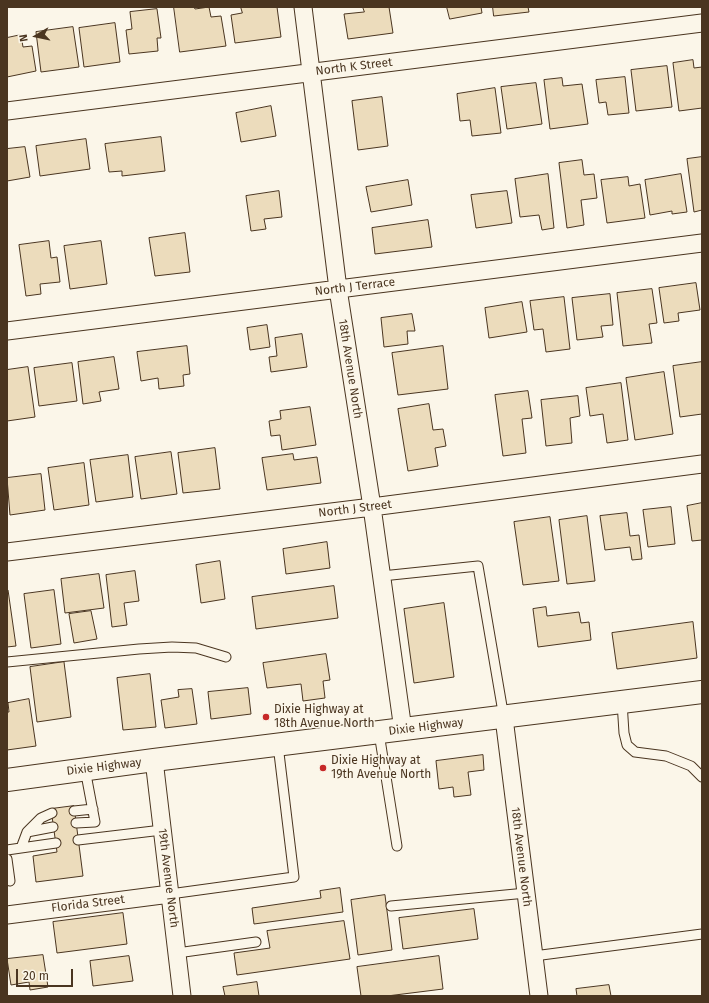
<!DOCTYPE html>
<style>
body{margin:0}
#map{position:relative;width:709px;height:1003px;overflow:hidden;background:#fbf6e9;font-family:"Fira Sans",sans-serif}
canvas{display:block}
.frame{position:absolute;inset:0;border:8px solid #4a3520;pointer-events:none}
.north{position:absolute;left:16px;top:16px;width:40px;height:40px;-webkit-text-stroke:3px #fbf6e9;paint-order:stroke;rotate:261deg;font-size:11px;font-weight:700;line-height:16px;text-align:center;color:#4a3520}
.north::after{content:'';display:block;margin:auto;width:14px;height:18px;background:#4a3520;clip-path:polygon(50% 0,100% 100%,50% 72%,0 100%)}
.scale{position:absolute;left:16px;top:969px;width:57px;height:18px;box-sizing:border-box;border:2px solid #4a3520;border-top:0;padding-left:5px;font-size:12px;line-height:14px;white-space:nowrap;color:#4a3520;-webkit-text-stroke:3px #fbf6e9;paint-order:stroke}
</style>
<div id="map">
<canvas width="709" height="1003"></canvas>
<div class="frame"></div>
<div class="north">N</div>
<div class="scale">20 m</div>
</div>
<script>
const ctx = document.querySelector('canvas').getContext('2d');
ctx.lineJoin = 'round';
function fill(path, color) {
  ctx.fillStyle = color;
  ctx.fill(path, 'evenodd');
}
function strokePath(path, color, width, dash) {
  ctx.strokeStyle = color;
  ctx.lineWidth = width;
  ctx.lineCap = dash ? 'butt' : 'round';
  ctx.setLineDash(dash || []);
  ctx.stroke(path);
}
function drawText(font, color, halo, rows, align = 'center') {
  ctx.font = font + ' "Fira Sans",sans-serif';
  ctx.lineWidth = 3;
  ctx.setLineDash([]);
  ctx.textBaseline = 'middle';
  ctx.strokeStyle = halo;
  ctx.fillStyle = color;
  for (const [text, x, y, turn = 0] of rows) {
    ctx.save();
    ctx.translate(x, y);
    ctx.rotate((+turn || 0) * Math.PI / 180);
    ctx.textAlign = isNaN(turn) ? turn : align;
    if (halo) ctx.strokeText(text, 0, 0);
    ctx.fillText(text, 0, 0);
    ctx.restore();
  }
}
const building = new Path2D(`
 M174,7H194L195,9L209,7L211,17L221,16L226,46L180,52Z
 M241,7H277L281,37L235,43L231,15L242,13Z
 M363,7H389L393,33L348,39L344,14L364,12Z
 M447,7H481L482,13L450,19Z
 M493,7H528L529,12L494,16Z
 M157,9L161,38H157L158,51L129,54L126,30L132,29L130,12Z
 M115,23L120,62L84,67L79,28Z
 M73,27L79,67L41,72L36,32Z
 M21,35L23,47L32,46L36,71L7,77V38Z
 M693,60L694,68L702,67V108L679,111L673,63Z
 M667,66L672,107L636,111L631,70Z
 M625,77L629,113L608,115L606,102L599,103L596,80Z
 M562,78L563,86L582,84L588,124L550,129L544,80Z
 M536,83L542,124L507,129L501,87Z
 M495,88L501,133L472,136L470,120L460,121L457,94Z
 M382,97L388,146L358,150L352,101Z
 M271,106L276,136L241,142L236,113Z
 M161,137L165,171L122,176V171L109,172L105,144Z
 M86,139L90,169L40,176L36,146Z
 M25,147L30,177L7,181V149Z
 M702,157V210L694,212L687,159Z
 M582,160L584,175L594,174L597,198L581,200L584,225L567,228L559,163Z
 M548,174L554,228L542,230L539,215L520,217L515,179Z
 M681,174L687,212L672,214V211L650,215L645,180Z
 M628,177L629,186L640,184L645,218L607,223L601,180Z
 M408,180L412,205L371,212L366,187Z
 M279,191L282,217L264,219L266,229L251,231L246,196Z
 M507,191L512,223L476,228L471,195Z
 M428,220L432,247L375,254L372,228Z
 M185,233L190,272L155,276L149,238Z
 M49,241L51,258L57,257L60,282L40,284L41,294L26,296L19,245Z
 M101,241L107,284L70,289L64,246Z
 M696,283L700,310L678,313L679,321L664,323L659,288Z
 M652,289L657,323L649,324L652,343L623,346L617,293Z
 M610,294L613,325L601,326L603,337L577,340L572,298Z
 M564,297L570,349L546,352L543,329L534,330L530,301Z
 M522,302L527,332L489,338L485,308Z
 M412,314L415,331H407L408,344L384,347L381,318Z
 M267,325L270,347L250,350L247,328Z
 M302,334L307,367L271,372L269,357L277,356L275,338Z
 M187,346L190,374L183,375L184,386L159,389L158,378L141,381L137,352Z
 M443,346L448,389L398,395L392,353Z
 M114,357L119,389L99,392L101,401L83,404L78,362Z
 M702,362V414L680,417L673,366Z
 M72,363L77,401L39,406L34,368Z
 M28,367L35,417L7,421V370Z
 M664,372L673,434L635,440L626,378Z
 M621,383L628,440L607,443L603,414L590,416L586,388Z
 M528,391L532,418L522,419L526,453L503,456L495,395Z
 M578,396L580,416L570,418L572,443L546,446L541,400Z
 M429,404L433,430L443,429L446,446L435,448L438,466L408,471L398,409Z
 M310,407L316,445L282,450L280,435L271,436L269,421L281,419L280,411Z
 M215,448L220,489L183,493L178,453Z
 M171,452L177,494L141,499L135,457Z
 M293,454L294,460L317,457L321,483L267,490L262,458Z
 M128,455L133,497L96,502L90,460Z
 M84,463L89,505L54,510L48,468Z
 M41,474L45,510L10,515L7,478Z
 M702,503V540L692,541L687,506Z
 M671,507L675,544L648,547L643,510Z
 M627,513L630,536L639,535L642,559L632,560L630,547L605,550L600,516Z
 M587,516L595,581L567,584L559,520Z
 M550,517L559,581L523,585L514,522Z
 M327,542L330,568L286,574L283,549Z
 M220,561L225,599L201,603L196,565Z
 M135,571L139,601L124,603L127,625L112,627L106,575Z
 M99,574L104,608L65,613L61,579Z
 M334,586L338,618L256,629L252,597Z
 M7,590H8L16,646L7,647Z
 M54,590L61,644L31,648L24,594Z
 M444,603L454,677L414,683L404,609Z
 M546,607L547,616L579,612L581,623L589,622L591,640L538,647L533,609Z
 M91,611L97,639L74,643L69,614Z
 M693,622L697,658L617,669L612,633Z
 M326,654L330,680L323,681L325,698L303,701L301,684L267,688L263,663Z
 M64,662L71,717L37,722L30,667Z
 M150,674L156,727L123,730L117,678Z
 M248,688L251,714L211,719L208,692Z
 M192,689L197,724L165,728L161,700L179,697L178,690Z
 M29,699L36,746L7,750V712H9L8,703Z
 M483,755L484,770L468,772L471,795L454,797L453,787L439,789L436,761Z
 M74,806L83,876L36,882L33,856L57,852L51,809Z
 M340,888L343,912L254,924L252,908L321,898L320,891Z
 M385,895L392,950L358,955L351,900Z
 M474,909L478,939L403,949L399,918Z
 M123,913L127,944L57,953L53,922Z
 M344,921L350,959L237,975L234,953L270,948L267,931Z
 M43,955L48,987L30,990L29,982L11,985L7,959Z
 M129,956L133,981L93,986L90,961Z
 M439,956L443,989L387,996H361L357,967Z
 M257,982L259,996H225L223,987Z
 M609,985L611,996H577L576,989Z`);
fill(building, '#ecdcbc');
strokePath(building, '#4a3520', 1);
const service = new Path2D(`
 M382,576L478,566L504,718
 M7,662L139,649L172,647L196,648L226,657
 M622,702L624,733L627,745L635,752L666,756L691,766L702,777
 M379,733L397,846
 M74,811L93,809
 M76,823L95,822L85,769
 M27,832L41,818L52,813
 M78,840L162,830
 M21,848L27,832L53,827
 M7,850L56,843
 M7,859L10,881
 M170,894L294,877L278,745
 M391,906L526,893
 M177,953L256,942
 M534,956L702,934`);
const minor = new Path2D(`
 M303,7L338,289L372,507L403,730
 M7,111L702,23
 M7,331L702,243
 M7,552L372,507L702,464
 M504,718L539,996
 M154,760L182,996
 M7,915L170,894`);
const primary = new Path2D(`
 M7,780L154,760L702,692`);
strokePath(service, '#4a3520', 11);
strokePath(minor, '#4a3520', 19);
strokePath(primary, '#4a3520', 24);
strokePath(service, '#fbf6e9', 9);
strokePath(minor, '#fbf6e9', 17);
strokePath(primary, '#fbf6e9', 22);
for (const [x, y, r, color] of [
 [266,717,4,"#c62828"],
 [323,768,4,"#c62828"]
]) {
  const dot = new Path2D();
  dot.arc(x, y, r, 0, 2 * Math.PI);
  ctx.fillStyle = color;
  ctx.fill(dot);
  strokePath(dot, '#fbf6e9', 1.5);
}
drawText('12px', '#4a3520', '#fbf6e9', [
 ["North K Street",354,67,-7],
 ["North J Terrace",355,287,-7],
 ["18th Avenue North",350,369,81],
 ["North J Street",355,509,-7],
 ["Dixie Highway",426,727,-7],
 ["Dixie Highway",104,767,-7],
 ["18th Avenue North",521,857,83],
 ["19th Avenue North",168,878,83],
 ["Florida Street",88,904,-7]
]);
drawText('12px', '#4a3520', '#fbf6e9', [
 ["Dixie Highway at",274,710],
 ["18th Avenue North",274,724],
 ["Dixie Highway at",331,761],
 ["19th Avenue North",331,775]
], 'left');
</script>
